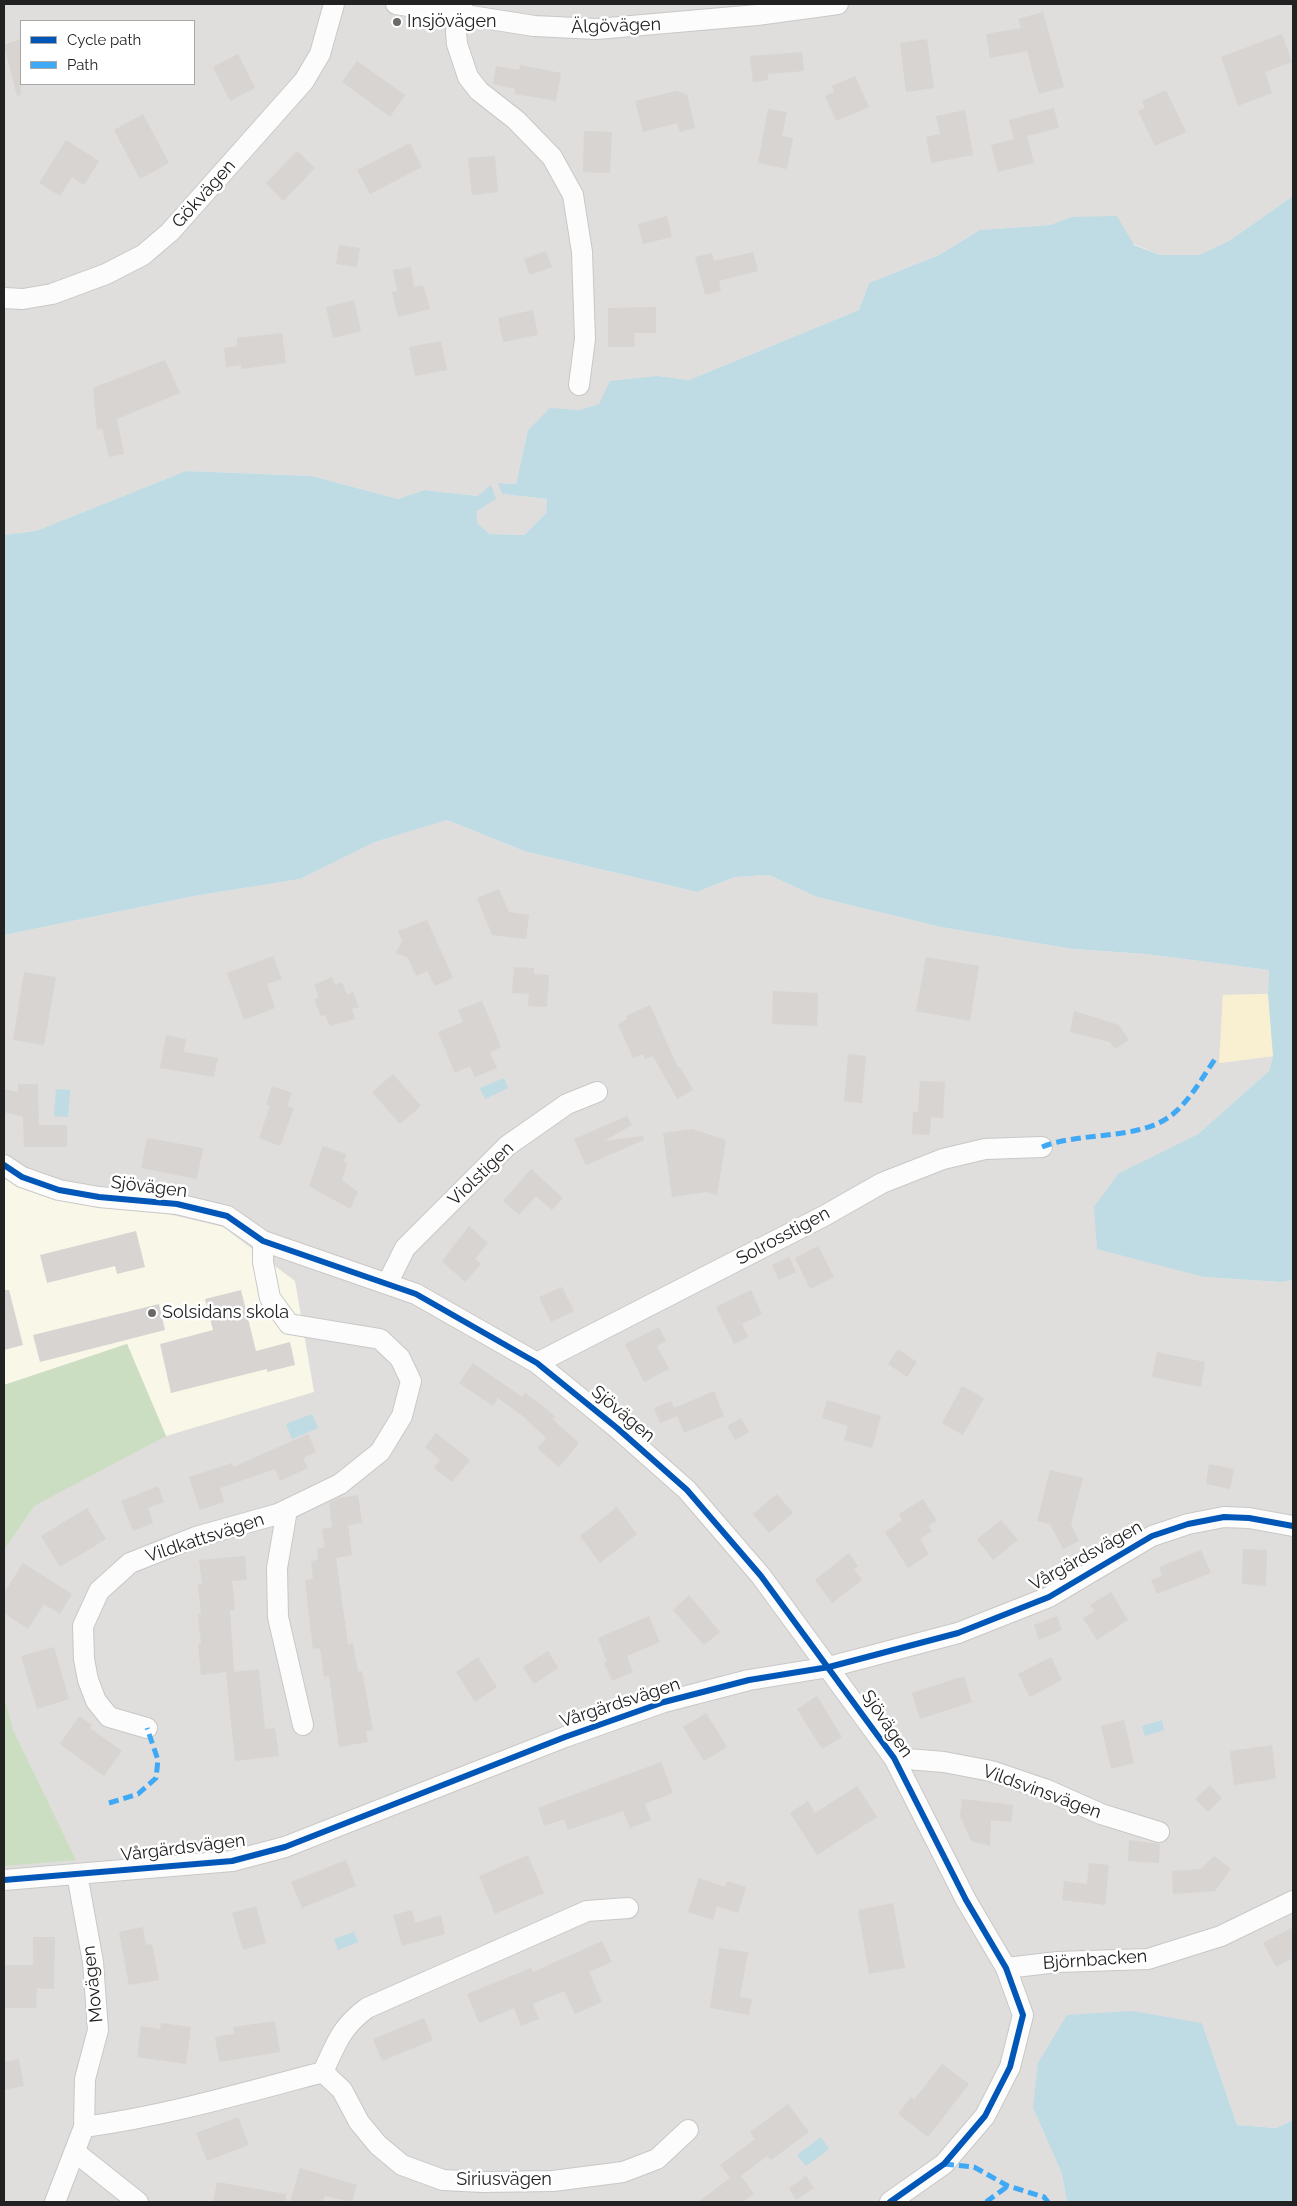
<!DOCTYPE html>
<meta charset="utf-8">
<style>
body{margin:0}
#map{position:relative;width:1297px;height:2206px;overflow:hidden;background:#f0eeeb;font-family:Raleway,sans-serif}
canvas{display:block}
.frame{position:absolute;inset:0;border:5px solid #222;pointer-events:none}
.legend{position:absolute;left:20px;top:20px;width:175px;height:65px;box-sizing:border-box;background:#fff;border:1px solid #a7a7a7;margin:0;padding:6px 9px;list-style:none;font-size:15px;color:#222}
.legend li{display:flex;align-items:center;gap:10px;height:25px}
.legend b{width:25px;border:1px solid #a7a7a7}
</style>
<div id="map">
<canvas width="1297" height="2206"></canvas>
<div class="frame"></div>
<ul class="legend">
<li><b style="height:6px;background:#0057b8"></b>Cycle path</li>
<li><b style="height:6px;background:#3fa9f5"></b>Path</li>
</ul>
</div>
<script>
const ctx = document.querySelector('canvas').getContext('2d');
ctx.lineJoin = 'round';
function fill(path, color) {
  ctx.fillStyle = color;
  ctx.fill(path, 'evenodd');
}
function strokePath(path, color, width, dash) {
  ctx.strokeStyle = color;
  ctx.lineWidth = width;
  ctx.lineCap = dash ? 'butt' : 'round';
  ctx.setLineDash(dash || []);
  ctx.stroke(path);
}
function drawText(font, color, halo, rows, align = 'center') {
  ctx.font = font + ' Raleway,sans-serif';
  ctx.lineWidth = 5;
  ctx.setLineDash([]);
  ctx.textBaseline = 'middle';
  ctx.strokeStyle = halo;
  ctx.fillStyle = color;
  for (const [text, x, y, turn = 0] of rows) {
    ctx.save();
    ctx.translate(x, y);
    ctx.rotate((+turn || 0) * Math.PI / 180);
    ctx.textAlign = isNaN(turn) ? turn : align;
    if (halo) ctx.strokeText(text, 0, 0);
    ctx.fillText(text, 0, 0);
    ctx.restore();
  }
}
fill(new Path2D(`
 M4,4H1293V196L1229,241L1199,255H1160L1071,217L1050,225L980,230L939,255L869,283L859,310L689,380L658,376L599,404L579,410L550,409L528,430L516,484L499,483L502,494L547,499L546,513L524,535L490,534L477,523L478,496L424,490L398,499L312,476L186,471L36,531L4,535ZM21,21H194V84H21Z
 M447,820L524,851L697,892L735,877L769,875L817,897L941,927L1073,949L1146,954L1269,970L1268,994L1223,995L1220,1063L1273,1056L1269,1071L1198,1134L1119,1173L1204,1277L1281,1282L1293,1280V2120L1276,2128L1237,2125L1202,2023L1033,2108L1062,2174L1067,2202H4V935L194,896L300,879L375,842Z`), '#dfdedc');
fill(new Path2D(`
 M4,1175L223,1227L295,1281L314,1392L166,1436L127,1344L4,1385Z`), '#f8f7e8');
fill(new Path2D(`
 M127,1344L166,1436L34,1506L4,1550V1385Z
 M4,1697L13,1730L76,1860L4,1866Z`), '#cbdec1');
fill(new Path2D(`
 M1268,994L1273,1056L1219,1063L1223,995Z`), '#f8f0d0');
fill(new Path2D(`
 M1293,196V1280L1281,1282L1204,1277L1097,1249L1094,1207L1119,1173L1198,1134L1269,1071L1273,1056L1268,994L1269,970L1146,954L1073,949L941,927L817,897L769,875L735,877L697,892L524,851L447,820L375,842L300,879L194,896L4,935V535L36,531L186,471L312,476L398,499L424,490L478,496L491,485L496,499L477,511V523L490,534L524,535L546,513L547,499L502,494L498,483L516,484L528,430L550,408L579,410L599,404L610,381L658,376L689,380L859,310L869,283L939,255L980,230L1050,225L1071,217L1117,216L1134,245L1160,255H1199L1229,241Z
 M504,1078L508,1088L485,1099L480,1088Z
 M56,1089L70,1090L68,1117L54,1116Z
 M312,1414L318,1428L292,1439L286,1424Z
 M1162,1720L1164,1730L1145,1736L1142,1726Z
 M354,1932L358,1942L338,1950L334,1939Z
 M1132,2011L1202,2023L1237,2125L1276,2128L1293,2120V2202H1067L1062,2174L1033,2108L1038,2063L1067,2015Z
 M821,2137L829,2149L806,2166L797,2155Z`), '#bfdbe3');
fill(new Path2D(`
 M1043,12L1064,87L1039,94L1027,51L990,58L986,34L1021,28L1018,19Z
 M1282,34L1292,62L1265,72L1272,93L1238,106L1221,57Z
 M21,39V95L17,96L4,45Z
 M927,39L934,88L906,92L900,43Z
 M802,52L804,71L768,74V80L753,82L750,56Z
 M238,54L255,88L230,101L213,67Z
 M357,61L405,95L390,117L342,82Z
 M520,65L561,73L556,101L515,94V89L493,84L496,66L519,70Z
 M855,76L869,107L836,121L825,96L834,92L832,86Z
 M1166,90L1186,132L1155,146L1138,111L1145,108L1142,101Z
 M676,91L687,94L695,128L680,132L677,123L643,132L635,101Z
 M1054,108L1059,128L1027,136L1034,163L998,172L991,145L1014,139L1009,120Z
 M768,109L787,112L782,136L793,138L787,169L758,163Z
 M965,110L973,155L931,163L926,137L940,134L936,116Z
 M143,114L169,163L140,179L114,130Z
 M584,131L612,132L610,173L583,172Z
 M66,140L99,161L84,185L72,177L60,196L39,183Z
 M410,143L422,167L370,194L357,170Z
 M297,151L315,168L283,201L266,183Z
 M495,156L498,192L472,195L468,158Z
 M667,216L672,237L643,244L638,224Z
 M339,245L360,248L357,267L336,264Z
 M546,251L552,267L530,275L524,259Z
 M753,252L758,271L719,281L721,291L705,295L695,257L712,253L714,261Z
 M411,267L414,287L423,285L430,309L398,317L392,292L397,291L393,270Z
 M354,300L361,331L333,338L326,307Z
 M656,307V333H634L635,347H608V308Z
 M533,310L538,335L503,342L498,318Z
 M282,333L286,363L241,369V365L226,367L224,348L237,346V338Z
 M441,341L447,370L415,376L409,347Z
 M165,360L180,393L117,419L124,454L109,457L102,428L97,430L93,388Z
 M499,889L509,912L529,915L526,939L492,935L477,898Z
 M427,920L453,978L435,986L427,971L416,976L408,958L396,953L402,941L398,931Z
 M273,956L282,979L267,984L275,1008L244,1020L227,973Z
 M926,957L979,966L970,1021L916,1011Z
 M514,967L534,968V974L549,975L547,1007L528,1006L529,994L512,993Z
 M24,972L56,977L44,1045L13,1040Z
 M332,977L335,985L342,982L347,995L353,992L359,1007L352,1009L355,1019L330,1026L325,1015L321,1016L314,999L319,998L314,985Z
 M773,991L818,993L817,1026L772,1024Z
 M482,1001L501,1047L490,1052L497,1068L475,1077L470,1066L455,1073L438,1032L463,1022L458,1010Z
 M650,1005L678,1068L680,1067L693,1090L677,1099L653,1056L645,1059L643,1054L633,1058L618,1024L627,1019L626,1016Z
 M1074,1011L1119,1025L1129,1040L1115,1049L1110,1042L1070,1032Z
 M166,1035L186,1039L184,1052L218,1058L214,1077L160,1068Z
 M848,1054L866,1056L862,1103L844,1101Z
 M393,1074L421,1106L400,1124L372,1092Z
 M920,1081L945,1082L943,1118L931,1117L930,1135L912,1134L913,1112H918Z
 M18,1084H38L39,1125H67V1147H24L23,1117L4,1112V1089L18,1092Z
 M272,1086L292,1093L287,1106L294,1108L280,1146L259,1138L270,1106L266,1104Z
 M627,1116L632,1125L604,1141L643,1136L644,1140L586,1165L574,1139Z
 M692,1129L726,1140L717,1195L707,1192L672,1197L663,1133Z
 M147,1138L203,1148L197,1179L141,1168Z
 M323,1146L346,1154L344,1162L347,1164L342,1180L358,1192L350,1209L309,1186Z
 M531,1169L563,1198L552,1210L536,1196L519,1215L503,1201Z
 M469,1226L488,1243L475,1259L481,1264L465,1282L442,1261Z
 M136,1231L145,1267L117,1274L115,1266L47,1283L40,1255Z
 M818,1246L834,1277L810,1289L795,1258Z
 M789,1257L796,1272L779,1280L772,1265Z
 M562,1287L574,1311L551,1322L539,1297Z
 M4,1290H9L23,1345L4,1350Z
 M241,1290L256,1351L290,1342L295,1365L267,1372V1369L171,1393L160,1344L213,1330L205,1299Z
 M751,1290L762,1314L742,1324L748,1337L734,1344L716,1307Z
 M159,1304L165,1330L40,1362L33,1335Z
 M659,1327L666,1341L657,1346L669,1369L644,1382L625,1344Z
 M898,1349L917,1362L907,1377L888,1364Z
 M1157,1352L1205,1362L1201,1387L1152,1377Z
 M473,1363L522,1397L525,1393L548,1410L555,1417L552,1419L579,1443L559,1467L537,1448L546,1438L524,1417L498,1398L493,1406L459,1383Z
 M962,1386L984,1398L963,1435L942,1423Z
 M714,1391L724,1416L684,1433L677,1416L660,1423L654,1408L671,1401L676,1413L674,1408Z
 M827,1400L881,1416L872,1448L844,1440L848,1426L822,1418Z
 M741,1418L749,1432L735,1440L727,1426Z
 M436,1433L470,1460L452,1482L434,1468L440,1460L425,1447Z
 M308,1434L316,1452L303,1458L308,1468L280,1481L275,1469L220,1488L224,1502L200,1510L189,1477L232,1463L233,1467Z
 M1209,1464L1234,1469L1230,1489L1206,1484Z
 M1050,1470L1083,1478L1071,1524L1079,1541L1063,1549L1050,1524L1037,1521Z
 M158,1486L164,1502L148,1508L153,1523L133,1531L121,1501Z
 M777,1494L793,1513L769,1533L753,1514Z
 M358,1495L362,1523L348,1525L352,1555L336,1558L348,1644L353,1643L358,1672L362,1671L373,1730L366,1731L368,1742L339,1747L329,1676L324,1677L320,1648L313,1649L305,1580L313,1579L311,1561L318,1560L317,1549L325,1547L322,1529L332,1527L329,1503L339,1498Z
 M923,1499L937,1521L928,1526L932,1531L920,1539L929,1554L908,1568L885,1532L902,1520L899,1514Z
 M617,1507L637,1534L600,1563L580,1536Z
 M87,1508L106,1539L60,1567L41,1536Z
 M1001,1520L1018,1540L993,1560L977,1539Z
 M1243,1549L1267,1550L1266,1586L1242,1584Z
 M1201,1550L1211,1573L1157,1594L1151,1580L1162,1576L1159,1567Z
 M849,1553L858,1566L854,1569L862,1580L832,1603L815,1580Z
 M245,1556L247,1580L232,1581L235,1610H230L234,1672L259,1669L265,1729L275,1728L279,1756L235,1761L226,1672L201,1675L198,1644H201L198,1614L201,1613L198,1585L202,1584L199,1560Z
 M23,1563L72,1594L60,1614L44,1604L28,1629L4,1613V1593Z
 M1111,1592L1128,1620L1097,1640L1083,1618L1095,1611L1090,1605Z
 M689,1595L720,1632L704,1645L673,1610Z
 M649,1616L660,1642L627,1656L633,1672L612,1681L604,1663L607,1662L598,1638Z
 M1057,1616L1062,1630L1039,1640L1034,1625Z
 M54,1647L69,1699L37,1709L21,1656Z
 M548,1651L558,1668L534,1684L523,1667Z
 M478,1657L497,1687L475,1702L456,1672Z
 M1051,1657L1062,1680L1030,1697L1018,1674Z
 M964,1676L972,1702L920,1719L912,1693Z
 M817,1696L842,1737L822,1749L797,1709Z
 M706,1713L727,1747L704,1761L683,1727Z
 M79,1716L92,1725L90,1728L122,1751L104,1776L60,1744Z
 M1124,1720L1134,1763L1111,1769L1101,1726Z
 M1272,1745L1276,1779L1234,1785L1230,1751Z
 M661,1762L673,1793L645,1804L651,1820L630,1828L623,1811L568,1830L564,1819L544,1826L538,1808Z
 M1210,1785L1222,1798L1208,1812L1195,1799Z
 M857,1786L877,1817L817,1855L790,1813L808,1801L815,1813Z
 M962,1799L1013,1805L1011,1822L991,1820L990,1846L971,1841L960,1816Z
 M1129,1840L1160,1844L1159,1863L1128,1861Z
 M528,1855L544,1893L495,1914L479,1876Z
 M1214,1856L1231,1869L1215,1891L1173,1894L1172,1871L1201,1869Z
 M346,1860L356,1886L302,1908L291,1882Z
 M1089,1863L1109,1865L1105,1905L1062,1900L1064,1881L1087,1884Z
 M699,1878L725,1887L727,1881L746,1887L738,1913L717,1906L713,1920L688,1912Z
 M893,1903L905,1968L869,1974L858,1910Z
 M256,1906L266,1943L243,1950L232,1913Z
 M412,1910L415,1923L441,1915L445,1934L402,1946L393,1915Z
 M143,1927L146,1945L152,1944L159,1980L129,1985L119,1932Z
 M1293,1927V1958L1276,1967L1263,1943Z
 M33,1937H55L54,1989L37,1988L36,2008H4L5,1965H33Z
 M602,1941L612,1962L589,1972L602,2002L575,2014L564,1991L533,2004L539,2019L521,2026L514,2008L479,2023L467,1994L531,1968L533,1972Z
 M719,1948L748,1952L740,1997L752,1999L749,2015L710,2008Z
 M424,2018L433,2040L382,2061L373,2039Z
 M275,2021L280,2052L219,2062L215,2037L234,2034L233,2027Z
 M161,2023L191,2027L186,2064L137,2057L141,2026L160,2029Z
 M19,2059L24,2086L4,2090V2062Z
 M942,2064L969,2084L928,2137L898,2114L911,2097L914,2100Z
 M788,2104L809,2132L771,2160L767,2156L741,2176L754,2194L743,2202H698L730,2178L720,2165L755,2139L750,2132Z
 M238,2117L249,2145L207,2161L196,2133Z
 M300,2168L357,2185L352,2202L325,2196L322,2202H290Z
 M806,2176L814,2188L796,2200L789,2188Z
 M217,2182L286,2194V2202H213Z`), '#d7d4d2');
const minor = new Path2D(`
 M396,4L534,26L597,29L757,15L838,4
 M462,4L456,32L457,44L468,77L479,91L516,120L552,157L573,195L582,252L585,339L579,385
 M4,298L23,299L52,294L106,274L143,255L170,232L304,81L320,54L334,4
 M4,1165L22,1177L59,1190L99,1197L177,1204L227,1216L263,1241L416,1294L537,1363L617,1428L687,1490L761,1576L894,1758L966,1900L1006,1968L1023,2015L1010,2067L985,2116L944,2164L890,2202
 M388,1282L405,1248L507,1146L567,1104L597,1092
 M537,1363L824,1216L882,1183L943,1159L985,1149L1042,1147
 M287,1510L277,1568L278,1617L303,1725
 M147,1728L109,1717L96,1701L88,1680L84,1659L83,1626L99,1591L130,1563L196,1537L278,1514L340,1484L380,1452L402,1416L411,1381L400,1358L380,1339L289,1324L270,1298L263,1262V1241
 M894,1758L944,1762L991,1771L1047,1790L1101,1814L1159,1832
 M4,1880L232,1861L285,1847L565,1737L664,1702L749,1680L829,1667L958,1633L1049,1597L1152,1536L1188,1524L1224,1517L1249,1518L1293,1526
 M1006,1968L1058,1962L1148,1959L1221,1936L1293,1901
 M323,2072C336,2044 341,2027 367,2008L587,1911L628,1908
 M84,2127C165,2116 244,2093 323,2072L342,2090L359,2122L378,2145L402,2165L443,2180L483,2182L553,2181L623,2172L657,2159L688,2130
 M75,2152L138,2202
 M55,2202L84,2127L85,2079L98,2030L93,1962L77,1874`);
strokePath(minor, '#c9c8c7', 22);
strokePath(minor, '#fdfcfc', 20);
strokePath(new Path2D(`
 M1042,1147C1081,1131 1141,1141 1173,1114C1191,1099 1202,1078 1215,1059
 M109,1803L138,1794L156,1778L158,1760L147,1728
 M944,2164L974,2167L1008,2186L1044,2197L1048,2202
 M986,2202L1008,2186`), '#3fa9f5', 5, [10, 5]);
strokePath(new Path2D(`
 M4,1165L22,1177L59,1190L99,1197L177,1204L227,1216L263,1241L416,1294L537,1363L617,1428L687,1490L761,1576L894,1758L966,1900L1006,1968L1023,2015L1010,2067L985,2116L944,2164L890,2202
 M4,1880L232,1861L285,1847L565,1737L664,1702L749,1680L829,1667L958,1633L1049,1597L1152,1536L1188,1524L1224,1517L1249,1518L1293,1526`), '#0057b8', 6);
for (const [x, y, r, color] of [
 [397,22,5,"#6a6968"],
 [152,1313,5,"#6a6968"]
]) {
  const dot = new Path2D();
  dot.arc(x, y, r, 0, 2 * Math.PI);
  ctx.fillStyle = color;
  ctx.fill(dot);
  strokePath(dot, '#fff', 2);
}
drawText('18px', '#222', '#fff', [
 ["Insjövägen",407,22],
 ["Solsidans skola",162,1313]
], 'left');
drawText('18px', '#222', '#fff', [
 ["Älgövägen",616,26,-2],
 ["Gökvägen",204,194,-48],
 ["Violstigen",481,1174,-44],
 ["Sjövägen",149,1187,7],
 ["Solrosstigen",783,1236,-28],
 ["Sjövägen",623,1414,40],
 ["Vildkattsvägen",205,1538,-18],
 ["Vårgärdsvägen",1086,1556,-29],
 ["Vårgärdsvägen",620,1703,-18],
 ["Sjövägen",887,1724,56],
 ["Vildsvinsvägen",1042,1792,20],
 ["Vårgärdsvägen",183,1848,-7],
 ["Björnbacken",1095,1960,-4],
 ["Movägen",93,1984,-96],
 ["Siriusvägen",504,2180]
]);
</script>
